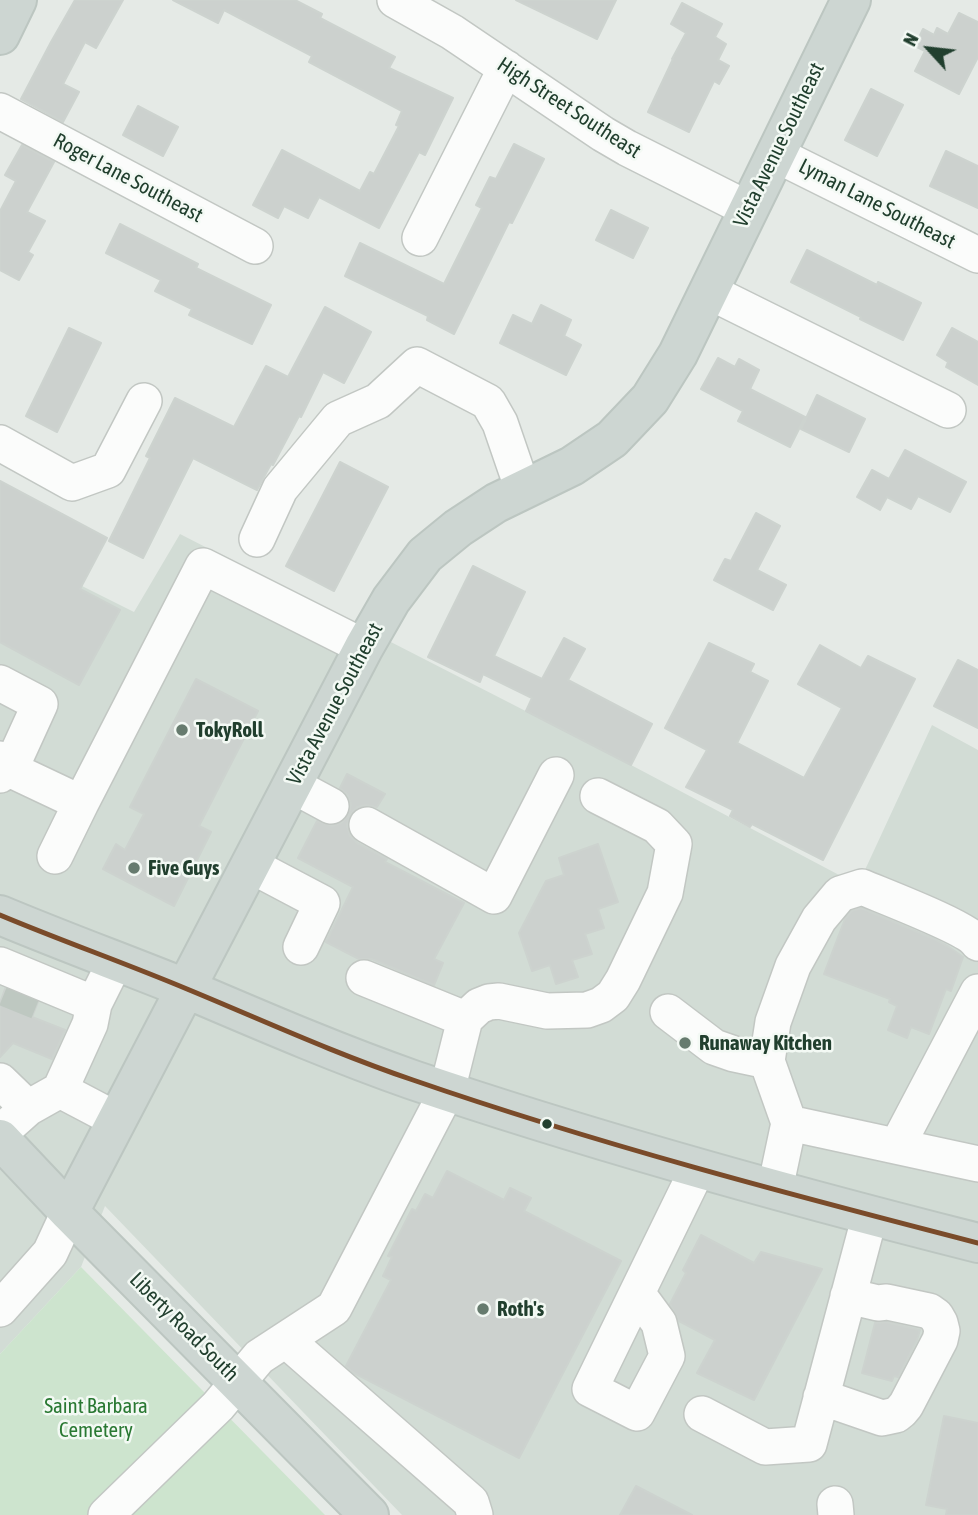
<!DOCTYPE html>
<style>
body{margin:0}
#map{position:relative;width:978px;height:1515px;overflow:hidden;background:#e5eae6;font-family:"Asap Condensed",sans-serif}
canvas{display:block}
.north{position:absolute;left:894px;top:14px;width:70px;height:70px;-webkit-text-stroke:5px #f3f9f4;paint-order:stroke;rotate:297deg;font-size:19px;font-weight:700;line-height:28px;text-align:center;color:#213f2e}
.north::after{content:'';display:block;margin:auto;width:24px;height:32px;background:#213f2e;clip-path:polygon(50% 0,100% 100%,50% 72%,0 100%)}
</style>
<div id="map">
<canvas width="978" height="1515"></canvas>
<div class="north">N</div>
</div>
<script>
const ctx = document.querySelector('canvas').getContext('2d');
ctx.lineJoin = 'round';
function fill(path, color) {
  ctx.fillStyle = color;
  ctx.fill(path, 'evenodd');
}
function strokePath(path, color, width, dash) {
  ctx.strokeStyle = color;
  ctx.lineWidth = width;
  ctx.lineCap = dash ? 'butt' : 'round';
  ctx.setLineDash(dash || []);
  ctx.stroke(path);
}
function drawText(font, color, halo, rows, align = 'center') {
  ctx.font = font + ' "Asap Condensed",sans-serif';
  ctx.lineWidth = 5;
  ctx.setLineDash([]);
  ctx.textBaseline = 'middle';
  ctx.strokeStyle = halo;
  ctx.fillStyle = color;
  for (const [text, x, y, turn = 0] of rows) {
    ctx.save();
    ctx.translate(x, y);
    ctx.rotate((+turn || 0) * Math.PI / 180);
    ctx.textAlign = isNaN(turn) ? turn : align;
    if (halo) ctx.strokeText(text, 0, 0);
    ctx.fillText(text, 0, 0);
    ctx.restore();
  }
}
fill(new Path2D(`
 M180,534L631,765L858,885L932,725L978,750V1515H402L105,1206L81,1267L0,1354V545L134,612Z`), '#d2dcd5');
fill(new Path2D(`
 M81,1267L325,1515H0V1354Z`), '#cde4ce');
const building = new Path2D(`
 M75,0H123L96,48L85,42L63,84L79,92L63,122L21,99L51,42Z
 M173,0H295L322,14L320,18L395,57L389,68L453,98L425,155L419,152L379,228L319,197L308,218L284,206L278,218L253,205L282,150L360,191L370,172L374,174L399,126L396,125L402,111L309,62L312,56L224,10L218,23Z
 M516,0H616L597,39Z
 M682,3L722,24L715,37L726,44L718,60L729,66L719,84L714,81L689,132L648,112L673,59H672L686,33L671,24Z
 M959,13L978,22V57L959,94L915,71L925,51L915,46L923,29L934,35L937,28L948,34Z
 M871,89L903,105L877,156L845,140Z
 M138,106L178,127L163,156L123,135Z
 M514,144L544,159L512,223L509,222L454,334L427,320L428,316L345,276L360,243L444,284L482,208L476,205L490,177L496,179Z
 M22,145L54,162L27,212L45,221L28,252L33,255L19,280L0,270V211L16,181L5,175Z
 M946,151L978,166V208L930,186Z
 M611,210L648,228L633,258L596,240Z
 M120,224L198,264L196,268L271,305L252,344L189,315L192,309L155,291L161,280L106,253Z
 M807,250L877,285L878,282L921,303L903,340L860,319L861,317L791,282Z
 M541,305L571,320L564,336L581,345L566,375L500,343L513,315L532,324Z
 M325,307L371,332L344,383L323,372L301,417L299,416L273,465L271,464L257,490L193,458L143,558L109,541L150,458L146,456L175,398L234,427L266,366L288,377Z
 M69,328L101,343L57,432L26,416Z
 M952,328L978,342V385L946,367L948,362L937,355Z
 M718,358L735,367L739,359L759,370L750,389L805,417L790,447L738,421L743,411L701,389Z
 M817,395L865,419L849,452L801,429Z
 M905,450L966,482L950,512L918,496L911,509L887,497L880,510L857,497L872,470L889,479Z
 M340,462L388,487L334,591L286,566Z
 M0,481L107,538L80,589L120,610L79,685L0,642Z
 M756,513L780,526L757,570L786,585L773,610L714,580L725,559L731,561Z
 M473,566L525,592L494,656L542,679L564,638L585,649L568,680L652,724L631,765L526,711L532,698L483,674L480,682L428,657Z
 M709,643L754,664L750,672L768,681L737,743L804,778L842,708L798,684L820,645L861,668L868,656L915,679L823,860L752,824L750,827L730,816L733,810L686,787L707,750L665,728Z
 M958,660L978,670V728L934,706Z
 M196,679L258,711L199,826L211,832L174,906L103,869L116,844L125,850L144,814L130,807Z
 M347,774L385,794L377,807L366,805L357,807L350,815L347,826L350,836L357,843L387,859L385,862L464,903L434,959L443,963L434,985L372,959H359L326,942L353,887L298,858L317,821L332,826L341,823L348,816L351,805L348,795L340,788Z
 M598,844L618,902L598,909L604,928L585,934L592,954L572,960L578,977L556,984L550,965L532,971L519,933L546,881L564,875L559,858Z
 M861,908L934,939L949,947L963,957L951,991L946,989L929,1034L911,1027L907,1038L888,1030L897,1006L889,1002L890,999L824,974L845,919L852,911Z
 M5,989L38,1002L32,1017L65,1030L52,1059L13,1043L0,1057V1003Z
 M447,1171L504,1200L510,1188L531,1198L524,1211L621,1261L519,1458L354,1373L346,1366L391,1280L383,1276L392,1257L388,1256L412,1209L416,1211L425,1194L433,1198Z
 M701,1235L754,1263L761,1252L822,1269L754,1400L697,1373L715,1340L679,1321L670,1304L686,1273L683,1270Z
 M886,1322L920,1330L917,1340L898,1377L894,1376L892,1381L862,1373L875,1323Z
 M944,1416L978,1423V1515H946L947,1509L926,1505Z
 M636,1486L692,1515H620Z`);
fill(building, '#ccd1ce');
strokePath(building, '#cdd3cf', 2);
strokePath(new Path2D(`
 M6,989L38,1002`), '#bec8c1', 35, [35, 18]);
const minor = new Path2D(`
 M395,0L452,32L603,134L627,148L748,209
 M0,111L255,246
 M775,154L978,255
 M420,238L506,68
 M708,291L948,410
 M0,443L72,483L108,470L144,401
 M257,539L280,489L338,419L378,401L417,365L488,402L500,423L523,490
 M0,683L40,704L14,761L0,775
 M0,759L7,768L81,803L203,566L364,647
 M292,785L331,806
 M367,825L494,896L556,775
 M55,856L81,803
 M250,865L322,903L301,947
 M0,965L94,1004
 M364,978L465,1019
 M668,1012L714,1047L734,1054L767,1061
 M0,1081L28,1108
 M60,1090L117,1120
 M789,1123L767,1061L773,1022L793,966L819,919L840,894L862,887C883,896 968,928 978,943
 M0,1133L28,1108L60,1090L90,1024L94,1004L115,962
 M897,1146L978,992
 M775,1189L789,1123L978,1164
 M637,1293L659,1323L667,1356L637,1413L590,1389L698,1168
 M0,1309L50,1253L69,1212
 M286,1340L471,1502L475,1515
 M821,1397L882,1418L896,1415L901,1411L906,1405L940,1340L942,1331L940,1323L936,1316L929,1311L887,1302L878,1303L848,1296
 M702,1414L765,1447L809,1444L870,1215
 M835,1504L836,1515
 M106,1515L218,1406L259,1357L334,1308L447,1091L465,1019L479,1006L489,1002L499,1001L547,1011L587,1010L601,1005L613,996L623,980L665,893L674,844L657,826L598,796`);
const major = new Path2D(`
 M0,35L17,0
 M0,915C62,941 125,964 187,989C262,1021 336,1053 413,1080C599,1143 788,1195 978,1243
 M0,1139L69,1212L369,1515
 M69,1212L364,647L391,600L425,555L458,528L496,503L572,466L612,439L650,399L678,354L851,0`);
strokePath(minor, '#c2c7c3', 38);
strokePath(major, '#bcc6c1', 42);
strokePath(minor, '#fbfcfb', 35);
strokePath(major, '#cdd6d2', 38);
strokePath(new Path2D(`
 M0,915C62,941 125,963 187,989C262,1020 336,1054 413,1080C598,1144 788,1194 978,1243`), '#7a4b2a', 5);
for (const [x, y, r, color] of [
 [182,730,7,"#667b6e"],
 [134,868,7,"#667b6e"],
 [685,1043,7,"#667b6e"],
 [547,1124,6,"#213f2e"],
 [483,1309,7,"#667b6e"]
]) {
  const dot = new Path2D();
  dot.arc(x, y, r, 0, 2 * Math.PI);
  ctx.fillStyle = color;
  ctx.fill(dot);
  strokePath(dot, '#f3f9f4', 2.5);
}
drawText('21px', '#213f2e', '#f3f9f4', [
 ["High Street Southeast",569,108,33],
 ["Vista Avenue Southeast",779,145,-64],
 ["Roger Lane Southeast",128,178,28],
 ["Lyman Lane Southeast",877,204,27],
 ["Vista Avenue Southeast",335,704,-62],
 ["Liberty Road South",184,1327,45]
]);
drawText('bold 21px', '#213f2e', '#f3f9f4', [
 ["TokyRoll",196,730],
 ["Five Guys",148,868],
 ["Runaway Kitchen",699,1043],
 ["Roth's",497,1309]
], 'left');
drawText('21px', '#297832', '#f3f9f4', [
 ["Saint Barbara",96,1406],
 ["Cemetery",96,1430]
]);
</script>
